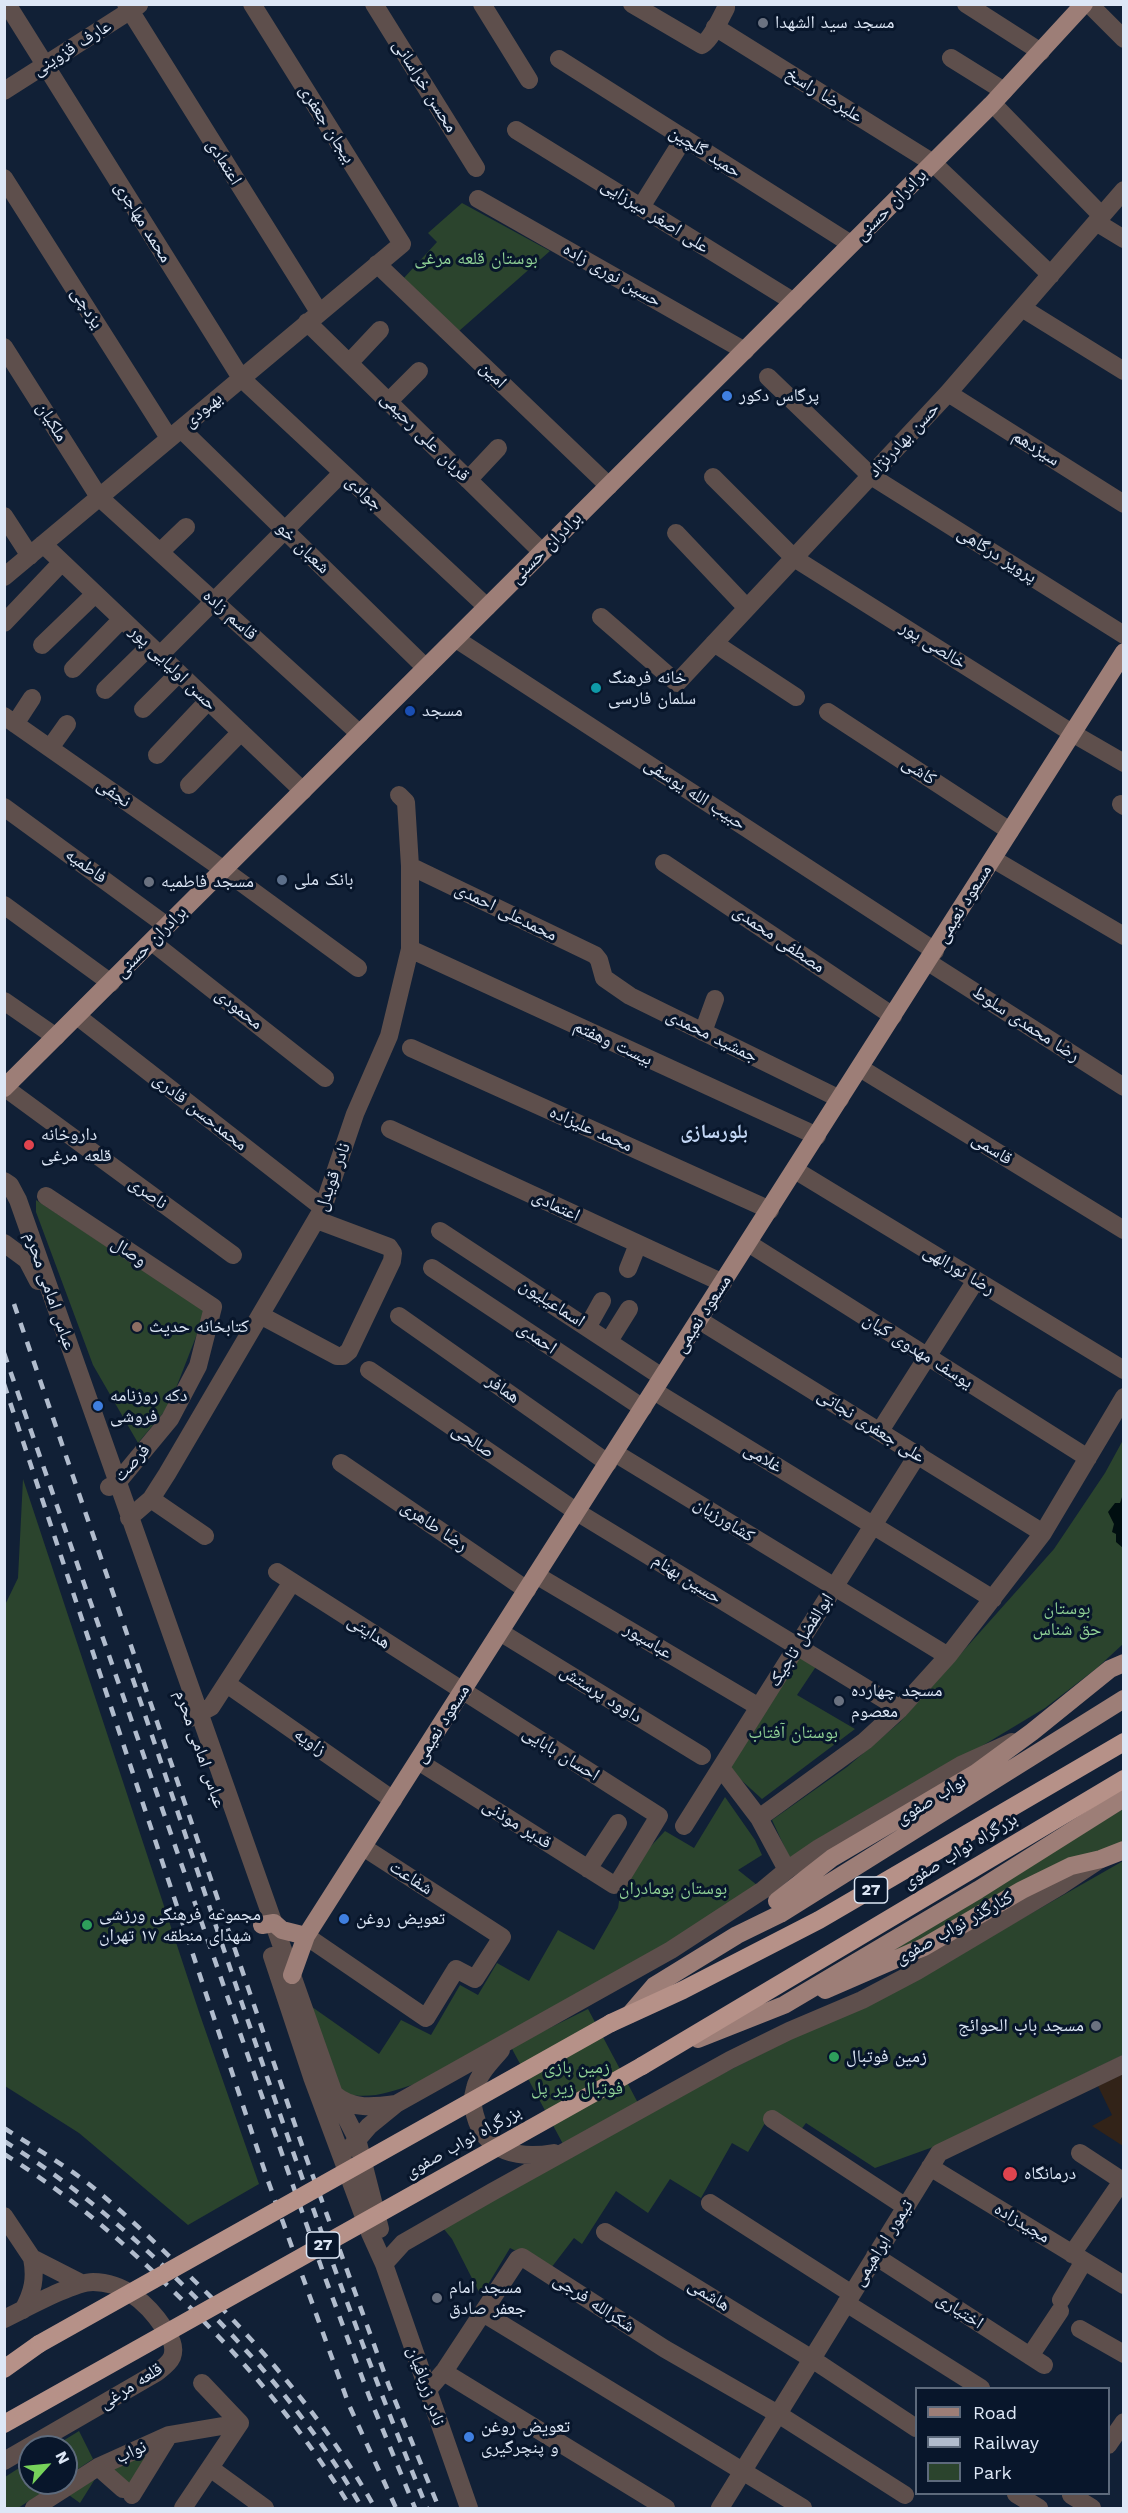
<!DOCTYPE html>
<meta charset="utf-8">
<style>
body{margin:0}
#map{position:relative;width:1128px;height:2513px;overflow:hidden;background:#112036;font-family:"Work Sans",sans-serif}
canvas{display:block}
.frame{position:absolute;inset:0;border:6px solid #dde7f6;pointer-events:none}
.legend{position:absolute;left:915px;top:2387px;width:195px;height:108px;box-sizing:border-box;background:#08162b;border:2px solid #5d6a7c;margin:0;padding:8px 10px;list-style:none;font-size:18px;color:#dde7f6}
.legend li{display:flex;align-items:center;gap:12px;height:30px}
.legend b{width:30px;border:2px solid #5d6a7c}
.north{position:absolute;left:18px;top:2435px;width:60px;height:60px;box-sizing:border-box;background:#08162b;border:2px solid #5d6a7c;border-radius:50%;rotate:63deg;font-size:16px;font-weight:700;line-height:24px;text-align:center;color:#dde7f6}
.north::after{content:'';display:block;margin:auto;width:21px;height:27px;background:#76d25a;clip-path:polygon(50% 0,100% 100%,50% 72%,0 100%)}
</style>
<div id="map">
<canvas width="1128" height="2513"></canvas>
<div class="frame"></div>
<ul class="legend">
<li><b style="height:8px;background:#9d7e77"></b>Road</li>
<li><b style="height:8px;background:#b1bccd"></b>Railway</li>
<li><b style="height:16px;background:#2b442d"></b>Park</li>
</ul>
<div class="north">N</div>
</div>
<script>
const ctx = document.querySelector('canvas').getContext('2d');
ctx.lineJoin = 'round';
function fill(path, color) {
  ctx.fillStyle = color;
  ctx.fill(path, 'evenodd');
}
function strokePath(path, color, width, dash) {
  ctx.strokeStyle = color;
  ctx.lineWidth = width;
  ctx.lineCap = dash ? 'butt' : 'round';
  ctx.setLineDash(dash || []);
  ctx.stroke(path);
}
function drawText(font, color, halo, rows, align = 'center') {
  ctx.font = font + ' "Work Sans","Noto Naskh Arabic",sans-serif';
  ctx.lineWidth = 6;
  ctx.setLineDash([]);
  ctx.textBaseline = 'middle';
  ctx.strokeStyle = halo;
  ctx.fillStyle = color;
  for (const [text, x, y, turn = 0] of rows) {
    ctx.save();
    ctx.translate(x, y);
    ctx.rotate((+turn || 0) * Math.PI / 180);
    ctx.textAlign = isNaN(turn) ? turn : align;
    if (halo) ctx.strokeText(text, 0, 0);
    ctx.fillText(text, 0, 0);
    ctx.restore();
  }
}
fill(new Path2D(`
 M1123,2074V2146L1092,2126L1112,2115L1098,2086Z`), '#322318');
fill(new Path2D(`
 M462,203L550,251L459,331L403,279L437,242L428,233Z
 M36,1200L206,1311L169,1406L138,1443L93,1365L36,1212Z
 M1123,1440V1644L1097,1668L1045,1708L791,1861L772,1820L847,1767L900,1722L1054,1549L1105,1473Z
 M23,1479L200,2015L259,2184L188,2225L79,2133L5,2086L4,1607L18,1578Z
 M800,1657L817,1665L797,1695L855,1729L762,1799L729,1769Z
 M725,1797L755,1840L762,1855L738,1870L757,1885L710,1919L415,2084C387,2093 370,2100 341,2093L305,2002L379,2054L401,2020L431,2035L460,1985L478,1995L497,1963L529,1981L558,1930L594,1950L618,1908L622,1883L636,1862L665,1831L694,1848Z
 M1123,1809V1842L869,1966L901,1945Z
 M1123,1861V2055L933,2147L875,2168L806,2123L800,2131L771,2113L748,2152L732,2143L701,2198L670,2179L648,2213L616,2191L582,2244L574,2238L551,2268L510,2248L481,2296L452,2239L443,2228L663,2104L974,1946Z
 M588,2009L638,2103L563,2144L511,2047Z
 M79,2431L93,2459L66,2477V2447H53Z
 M150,2452L130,2485L110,2469Z
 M30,2461V2483H57L18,2508H5V2477Z
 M95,2479L80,2503L66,2493Z`), '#2b442d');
fill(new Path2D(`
 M1123,1494H1124L1123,1548L1116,1542V1534L1112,1532L1114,1524L1108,1512L1115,1503H1120Z`), '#000e10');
strokePath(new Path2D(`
 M7,4L241,378L487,607
 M126,4L319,312
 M374,4L476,168
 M482,4L529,80
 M632,4L702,45C712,38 720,19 726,8V4
 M966,4L1041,52
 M1089,4L1124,39
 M715,27L933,163L1051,275
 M951,58L1004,91
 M559,59L851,244
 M4,91L139,5
 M991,105L995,106L1102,216
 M516,130L794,302
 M4,178L169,438
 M478,199L745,351
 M641,207L684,138
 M1096,222L1124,239
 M377,264L609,486
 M1022,308L1124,371
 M307,322L542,552
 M4,347L99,497L360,734
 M349,363L380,330
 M768,377L871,476L1124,635
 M948,393L1124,504
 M389,401L419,371
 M181,429L426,668
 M713,477L794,558L1072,733L1124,763
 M468,480L498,448
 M4,516L30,556
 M676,533L747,608
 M43,544L303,791
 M160,552L186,527
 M4,577L402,244L252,4
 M601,617L677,683L948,393L1124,190
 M4,623L62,562
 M456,639L935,951
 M714,643L796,697
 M42,645L95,594
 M160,655L342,473
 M73,669L122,619
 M105,690L150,646
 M143,709L179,673
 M828,712L1010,831
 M4,716L224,870L358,968
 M15,724L32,698
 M50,748L67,724
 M157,755L208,701
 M189,785L241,732
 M1121,804L1124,806
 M4,807L167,926
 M993,859L1124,936
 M664,863L893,1016
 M410,866L595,955L599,960L604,978L630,996L840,1099
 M4,905L111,983
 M152,942L325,1078
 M410,949L817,1136
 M928,962L1124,1087
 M4,1001L56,1037
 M77,1016L323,1208
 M703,1032L715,999
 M411,1048L770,1210
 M860,1068L1124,1230
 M4,1087L233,1255
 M390,1129L723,1283
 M795,1170L1124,1370
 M4,1181L10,1185L18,1200L334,2094C352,2110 374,2107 396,2104L671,1950L763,1890L787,1870L819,1848L961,1765L1012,1742
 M46,1196L213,1307L198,1366L170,1419L117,1483L109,1487
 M440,1231L662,1377
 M4,1243L27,1260L38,1281
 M748,1243L1088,1458
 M432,1268L643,1408
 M628,1269L638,1244
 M262,1316L337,1356H343L349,1351L392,1261L393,1253L389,1247L317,1220
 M399,1316L608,1463
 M699,1320L1043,1533
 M588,1326L602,1301
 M609,1341L629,1309
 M369,1370L577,1512L900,1709
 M654,1391L993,1599
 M880,1431L976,1280
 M615,1453L948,1656
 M341,1463L527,1590
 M151,1499L205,1536
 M129,1518L151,1499L167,1474L323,1208L355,1114L389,1036L410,949V866L406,802L399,795
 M277,1572L659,1816L618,1883L614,1885L418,1761
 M536,1575L759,1707
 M500,1632L702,1756
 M227,1684L393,1800
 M190,1718L211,1707L292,1582
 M721,1768L759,1818L787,1870
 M759,1818L865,1741L900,1709L948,1656L1043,1533L1124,1397
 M684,1826L918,1454
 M588,1869L618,1823
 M306,1936L426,2018L456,1969L475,1979L502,1937L363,1847
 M272,1956L312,2077L370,2233L384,2264L469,2508
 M501,2050C492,2061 479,2073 475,2088C472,2098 472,2106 475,2115C485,2153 520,2159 554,2153
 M334,2094L357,2139L380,2229
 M772,2119L906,2207
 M350,2148L369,2126L396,2104
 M1080,2153L1124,2182
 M930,2167L1124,2285
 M710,2203L852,2294
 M4,2216L32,2258L81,2283
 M605,2232L812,2359L916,2428
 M1072,2254L1122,2181
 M875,2256L1044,2365
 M384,2264L403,2243L492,2192L730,2060L789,2031L862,2000L917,1971L1060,1886L1099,1860
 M1061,2300L1084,2261
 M846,2303L981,2388
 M23,2310C33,2292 36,2278 32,2258
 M483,2313L803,2508
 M4,2319C25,2309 73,2282 93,2282C124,2282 148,2304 164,2328C170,2337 176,2346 172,2357C169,2364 161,2369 156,2373L4,2461
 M1080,2329L1124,2354
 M1030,2356L1060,2311
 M445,2370L447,2374L666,2508
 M202,2383L240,2423
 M428,2390L445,2370L518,2259L522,2257L665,2349L778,2414L905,2495
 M1108,2445L1124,2422
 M98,2467L123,2489
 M210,2468L265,2508
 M1016,2494L1039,2508
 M132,2495L169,2435
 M1071,2495L1092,2508
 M34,2508L98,2467L169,2435L240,2423
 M183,2508L240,2423
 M720,2508L939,2153L1124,2064`), '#5e4f4c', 18);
strokePath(new Path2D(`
 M4,1088L991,105L1084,4
 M777,1901L832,1858L976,1773L1032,1732L1110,1669L1124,1663
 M262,1925L274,1923L282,1930L306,1936
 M292,1975L306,1936L1124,652
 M825,1990L924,1947L1022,1890L1071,1866L1101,1859L1124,1850
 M630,2014L654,1986L737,1935L780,1914L1124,1699
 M698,2039L784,2005L978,1890L1124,1798`), '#9d7e77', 18);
strokePath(new Path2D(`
 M611,2023L683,1990L819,1920L1124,1742
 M642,2066L1124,1779
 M4,2369L39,2344`), '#b69188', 18);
strokePath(new Path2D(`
 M14,1304L306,2157L389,2386L439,2508
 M4,1353L323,2272L369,2396L415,2508
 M4,1384L267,2178L349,2405L396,2508
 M126,1659C223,1943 313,2230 427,2508
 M4,2128C35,2148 67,2166 95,2189C135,2222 171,2258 208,2294C272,2359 331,2429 375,2508
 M4,2141C73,2184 132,2234 189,2291C255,2356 316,2427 362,2508
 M4,2154C65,2192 118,2237 168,2286C240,2355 299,2423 351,2508`), '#b1bccd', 4.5, [10, 10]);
strokePath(new Path2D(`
 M39,2344L611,2023
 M4,2424L642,2066`), '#b69188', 18);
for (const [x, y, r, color] of [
 [763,23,6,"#6b7280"],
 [727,396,6,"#3f7fe0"],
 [596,688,6,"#0f9aa8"],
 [410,711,6,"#1a4fb4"],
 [282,880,6,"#5c6f8a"],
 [149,882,6,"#6b7280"],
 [29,1145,6,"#e0444e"],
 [137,1327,6,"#8d6e63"],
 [98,1406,6,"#3f7fe0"],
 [839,1701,6,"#6b7280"],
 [344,1919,6,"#3f7fe0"],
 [87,1925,6,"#2e9e5b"],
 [1096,2026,6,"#6b7280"],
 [834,2057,6,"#2e9e5b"],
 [1010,2174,8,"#e0444e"],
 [437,2298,6,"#6b7280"],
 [469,2437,6,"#3f7fe0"]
]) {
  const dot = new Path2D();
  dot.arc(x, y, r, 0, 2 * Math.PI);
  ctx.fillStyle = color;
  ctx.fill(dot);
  strokePath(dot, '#08162b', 2);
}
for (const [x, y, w] of [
 [871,1890,33],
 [323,2245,33]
]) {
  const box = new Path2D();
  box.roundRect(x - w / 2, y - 13, w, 26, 4.5);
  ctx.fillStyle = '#08162b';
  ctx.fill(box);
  strokePath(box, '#dde7f6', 1.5);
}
drawText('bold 16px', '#dde7f6', null, [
 ["27",871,1890],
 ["27",323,2245]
]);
drawText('18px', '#dde7f6', '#08162b', [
 ["مسجد سید الشهدا",775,23],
 ["پرگاس دکور",739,396],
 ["خانه فرهنگ",608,678],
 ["سلمان فارسی",608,699],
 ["مسجد",422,711],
 ["بانک ملی",294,880],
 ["مسجد فاطمیه",161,882],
 ["داروخانه",41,1135],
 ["قلعه مرغی",41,1156],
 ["کتابخانه حدیث",149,1327],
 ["دکه روزنامه",110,1396],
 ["فروشی",110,1417],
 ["مسجد چهارده",851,1691],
 ["معصوم",851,1712],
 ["مجموعه فرهنگی ورزشی",99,1915],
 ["شهدای منطقه ۱۷ تهران",99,1936],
 ["تعویض روغن",356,1919],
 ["مسجد باب الحوائج",1084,2026,"right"],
 ["زمین فوتبال",846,2057],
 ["درمانگاه",1024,2174],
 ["مسجد امام",449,2288],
 ["جعفر صادق",449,2309],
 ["تعویض روغن",481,2427],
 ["و پنچرگیری",481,2448]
], 'left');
drawText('18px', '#dde7f6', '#08162b', [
 ["عارف قزوینی",72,48,-32],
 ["محسن خراسانی",425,86,58],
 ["علیرضا راسخ",824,95,32],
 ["بیجان جعفری",327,124,58],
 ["حمید گلچین",705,152,32],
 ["اعتمادی",224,162,58],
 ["برادران حسنی",891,205,-45],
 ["علی اصغر میرزایی",655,216,32],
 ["محمد مهاجری",143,222,58],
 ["حسین نوری زاده",612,275,30],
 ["یزدچی",87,308,58],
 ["امین",493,375,44],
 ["بهبودی",203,410,-40],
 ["ملکیان",52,422,58],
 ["قربان علی رحیمی",425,437,45],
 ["حسن بهادرنژاد",904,440,-47],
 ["سیزدهم",1036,448,32],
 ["جوادی",364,493,43],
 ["شعبان خو",303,548,44],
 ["برادران حسنی",546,548,-45],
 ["پرویز درگاهی",997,555,32],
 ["قاسم زاده",230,615,42],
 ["خالصی پور",933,645,32],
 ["حسن اولیایی پور",173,668,44],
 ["کاشی",919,771,33],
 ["نجفی",114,793,35],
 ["حبیب الله یوسفی",695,794,33],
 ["فاطمیه",86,866,36],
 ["مسعود نعیمی",964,904,-58],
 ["محمدعلی احمدی",506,912,26],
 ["مصطفی محمدی",779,939,34],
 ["برادران حسنی",151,942,-45],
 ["محمودی",239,1009,38],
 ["رضا محمدی سلوط",1026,1024,33],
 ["جمشید محمدی",712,1036,26],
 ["بیست وهفتم",613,1043,25],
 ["محمدحسن قادری",200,1112,38],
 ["محمد علیزاده",591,1129,24],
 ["قاسمی",992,1149,32],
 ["نادر قویدل",333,1177,-70],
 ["ناصری",148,1193,36],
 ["اعتمادی",556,1206,25],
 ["وصال",129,1252,34],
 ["رضا نورالهی",959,1270,31],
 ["عباس امامی محرم",50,1291,71],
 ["اسماعیلیون",552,1303,33],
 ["مسعود نعیمی",703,1314,-57],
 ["احمدی",537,1338,34],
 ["یوسف مهدوی کیان",918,1351,32],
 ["همافر",503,1389,35],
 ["علی جعفری نجاتی",871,1426,32],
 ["صالحی",473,1441,34],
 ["غلامی",763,1458,31],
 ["فرصت",132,1463,-48],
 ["کشاورزیان",724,1520,32],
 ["رضا طاهری",434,1526,34],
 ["حسین بهنام",687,1579,32],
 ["هدایتی",369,1632,33],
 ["ابوالفضل تاجیک",801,1640,-58],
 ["عباسپور",648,1641,31],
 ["داوود پرستش",601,1694,32],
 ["مسعود نعیمی",442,1724,-58],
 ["زاویه",310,1742,35],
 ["عباس امامی محرم",200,1749,71],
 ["احسان بابایی",561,1754,32],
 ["نواب صفوی",931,1800,-31],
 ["قدیر موذنی",517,1824,32],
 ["بزرگراه نواب صفوی",960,1851,-31],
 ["شفاعت",411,1878,33],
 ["کنارگذر نواب صفوی",954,1928,-29],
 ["بزرگراه نواب صفوی",463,2142,-29],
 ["مجیدزاده",1022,2223,31],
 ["تیمور ابراهیمی",883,2243,-58],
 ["هاشمی",709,2295,32],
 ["شکرالله فرجی",594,2303,33],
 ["اختیاری",960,2311,33],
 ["قلعه مرغی",131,2386,-32],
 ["نادر زربافیان",426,2386,71],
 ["نواب",131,2452,-24]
]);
drawText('18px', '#90d296', '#08162b', [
 ["بوستان قلعه مرغی",476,259],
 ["بوستان",1067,1609],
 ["حق شناس",1067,1630],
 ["بوستان آفتاب",793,1733],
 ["بوستان بومادران",673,1889],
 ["زمین بازی",577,2068],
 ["فوتبال زیر پل",577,2089]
]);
drawText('bold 20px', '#c4d8f6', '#08162b', [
 ["بلورسازی",714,1132]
]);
</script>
